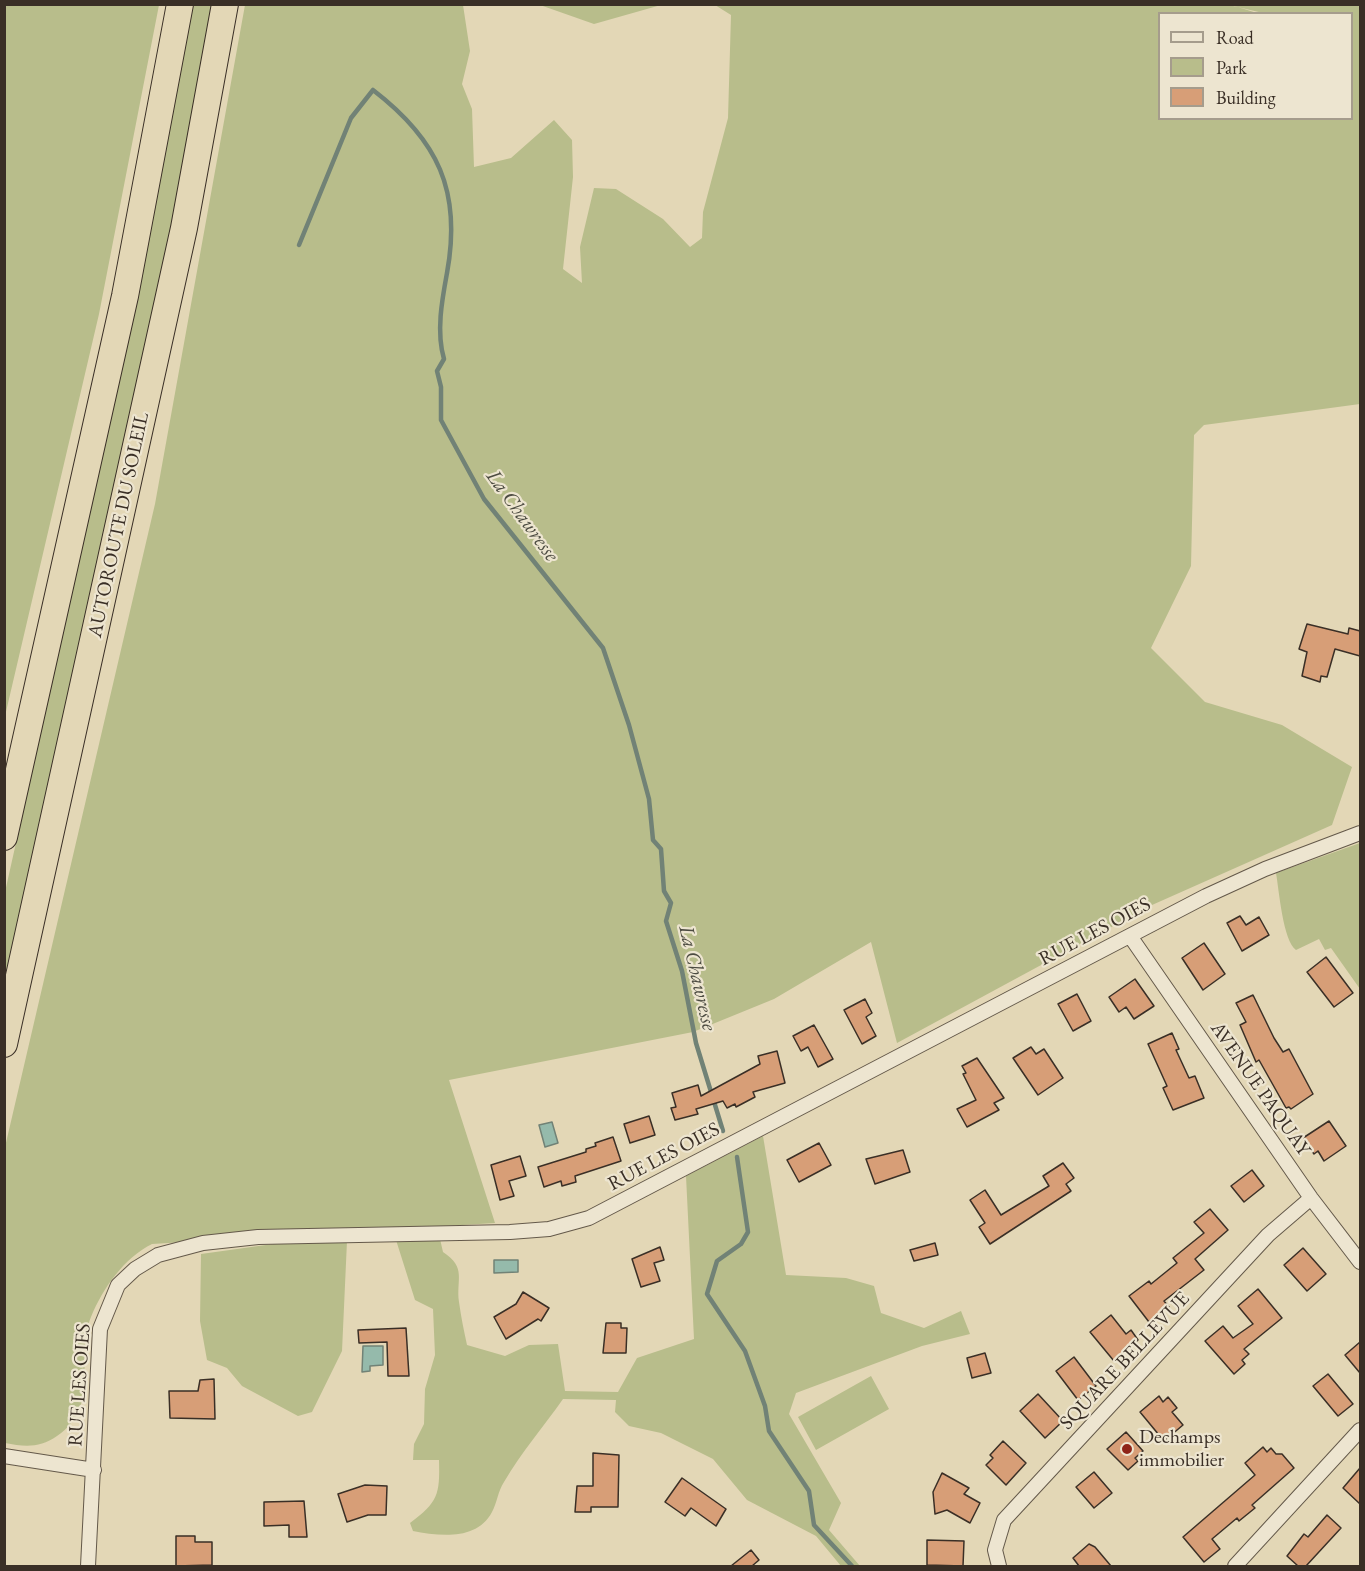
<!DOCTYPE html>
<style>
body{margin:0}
#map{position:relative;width:1365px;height:1571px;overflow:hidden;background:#e3d7b6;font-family:"EB Garamond",serif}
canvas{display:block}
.frame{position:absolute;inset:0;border:6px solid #3a2f26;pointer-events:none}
.legend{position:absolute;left:1158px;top:12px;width:195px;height:108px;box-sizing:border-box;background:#ede5d0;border:2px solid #a59c8c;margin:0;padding:8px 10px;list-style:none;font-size:18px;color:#3a2f26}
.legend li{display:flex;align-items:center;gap:12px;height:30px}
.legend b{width:30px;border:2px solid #a59c8c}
</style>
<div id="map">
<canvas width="1365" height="1571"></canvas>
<div class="frame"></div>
<ul class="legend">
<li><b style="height:8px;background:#ede5d0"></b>Road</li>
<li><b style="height:16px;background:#b8bd8b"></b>Park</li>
<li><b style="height:16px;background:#d79e77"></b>Building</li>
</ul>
</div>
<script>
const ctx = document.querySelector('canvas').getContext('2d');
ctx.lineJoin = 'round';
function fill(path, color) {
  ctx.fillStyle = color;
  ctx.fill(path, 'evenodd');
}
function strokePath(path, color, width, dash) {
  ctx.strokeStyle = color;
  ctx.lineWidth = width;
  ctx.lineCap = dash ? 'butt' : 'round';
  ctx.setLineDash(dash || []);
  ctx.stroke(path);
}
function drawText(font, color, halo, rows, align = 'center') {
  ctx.font = font + ' "EB Garamond",serif';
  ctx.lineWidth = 4.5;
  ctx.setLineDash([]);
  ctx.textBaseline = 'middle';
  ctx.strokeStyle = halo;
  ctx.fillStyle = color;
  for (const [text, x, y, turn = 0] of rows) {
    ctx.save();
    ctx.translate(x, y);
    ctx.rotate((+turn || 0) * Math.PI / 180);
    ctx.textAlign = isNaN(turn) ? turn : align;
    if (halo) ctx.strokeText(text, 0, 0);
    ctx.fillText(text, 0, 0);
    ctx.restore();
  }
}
fill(new Path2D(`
 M1228,4L1257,13L1160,14V118H1352V14L1263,13L1229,5H1360V404L1204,425L1194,435L1191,566L1151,648L1205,702L1282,725L1352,767L1332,825L1152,905L897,1043L871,942L774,999L693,1032L449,1080L495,1223L152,1244C124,1258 103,1288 91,1317C74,1358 102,1406 57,1436C40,1448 25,1447 5,1443V1147L155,504L245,5H463L470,51L462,84L472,109L474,167L511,158L554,120L572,140L573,177L563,269L582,283L580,247L594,188L616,189L663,219L690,247L702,238L703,212L728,118L731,15L715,5Z
 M4,5H159L99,314L5,716Z
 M191,5H215L157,306L5,1001V892L76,575Z
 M540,5V4L661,5L594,24Z
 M1360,843V989L1331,948L1325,950L1319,939L1296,950C1283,941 1279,890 1276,873Z
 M763,1136L786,1275L846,1278L874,1286L881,1313L924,1328L961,1311L970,1334L922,1346L796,1393L789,1414L841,1503L829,1530L860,1566H841L816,1536L747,1500L713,1459L661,1433L629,1426L615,1412L616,1400L563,1399C544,1426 521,1453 504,1482C498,1491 497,1503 492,1512C477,1541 439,1536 413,1531L410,1523C438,1502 440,1495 439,1460H413L414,1444L424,1424L425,1389L435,1355L433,1309L415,1300L396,1240L440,1239L443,1252C467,1268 456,1279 459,1302C461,1317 464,1331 467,1345L505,1356L529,1345L558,1344L565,1391L618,1392L637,1358L694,1339L686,1176Z
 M347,1241L342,1351L312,1412L298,1416L242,1386L227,1368L207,1360L200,1321L201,1254L273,1244Z
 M871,1376L889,1409L816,1450L798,1417Z`), '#b8bd8b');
const water = new Path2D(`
 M552,1122L558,1143L545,1147L539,1125Z
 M494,1260H518V1272L494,1273Z
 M363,1346H383V1365L370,1366V1371L362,1372Z`);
fill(water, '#95baab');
strokePath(water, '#718276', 1.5);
strokePath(new Path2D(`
 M299,245L351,118L373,90C438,140 462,191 447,273C442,300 436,332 444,359L437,371L441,387V420L484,499L603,648L629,725L649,799L653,840L661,849L664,891L671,903L666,921L682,971L696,1043L723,1131
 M737,1157L748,1232L741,1244L717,1261L707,1294L745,1351L765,1406L769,1431L809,1491L814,1525L852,1566`), '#718276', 4.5);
const building = new Path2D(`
 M1307,624L1348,634L1349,628L1360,631V656L1335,649L1327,677L1321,676L1320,682L1302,676L1307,652L1299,649Z
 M1240,916L1246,925L1259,917L1269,935L1242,951L1227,923Z
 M1204,943L1225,974L1203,990L1182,958Z
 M1326,957L1353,993L1334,1007L1307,972Z
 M1135,979L1154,1006L1134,1019L1126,1007L1119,1012L1109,997Z
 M1077,994L1091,1021L1073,1031L1058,1004Z
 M1253,995L1274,1038L1283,1052L1289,1049L1313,1094L1291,1109L1289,1107L1286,1108L1259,1060L1256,1062L1240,1025L1246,1022L1236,1003Z
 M865,999L872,1013L866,1017L876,1036L862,1044L844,1010Z
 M814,1025L833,1059L818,1067L808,1047L801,1051L793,1036Z
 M1172,1033L1179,1049L1176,1050L1189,1078L1195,1076L1204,1098L1173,1110L1163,1088L1167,1086L1148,1044Z
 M1031,1047L1036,1054L1044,1049L1063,1078L1038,1095L1013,1058Z
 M777,1051L785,1083L753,1092L755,1097L736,1107L735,1104L727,1108L723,1101L696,1109L698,1114L675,1120L671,1108L676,1107L672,1093L698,1085L701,1096L760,1064L758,1056Z
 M977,1058L1004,1098L994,1103L999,1110L967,1127L957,1109L976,1100L963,1074L966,1073L962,1066Z
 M649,1116L655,1135L630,1143L624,1124Z
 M1329,1121L1346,1146L1324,1161L1318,1151L1314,1154L1303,1138Z
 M613,1137L621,1161L575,1176L576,1182L562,1186L561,1181L544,1187L538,1167L586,1152V1149L596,1146L595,1143Z
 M819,1143L831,1165L799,1182L787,1160Z
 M903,1150L910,1172L875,1184L866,1159Z
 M520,1156L526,1176L509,1181L514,1196L500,1200L491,1165Z
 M1063,1163L1074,1178L1066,1184L1071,1191L990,1244L979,1227L985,1223L970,1200L985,1190L1001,1215L1049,1186L1043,1176Z
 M1252,1170L1264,1186L1244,1202L1231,1186Z
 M1210,1209L1228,1230L1195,1259L1204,1270L1164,1301L1169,1307L1149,1322L1129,1296L1149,1281L1151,1284L1177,1263L1173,1258L1204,1233L1194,1222Z
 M935,1243L938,1255L914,1261L910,1250Z
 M660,1247L664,1260L654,1263L660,1281L641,1287L632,1259Z
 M1303,1248L1326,1274L1307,1291L1284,1265Z
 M1258,1289L1282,1318L1244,1349L1249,1354L1242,1360L1245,1364L1234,1374L1205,1341L1223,1326L1233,1338L1253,1324L1238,1306Z
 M523,1292L549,1308L541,1321L538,1319L506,1339L494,1317L516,1304Z
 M1111,1315L1126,1334L1131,1330L1138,1340L1114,1361L1090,1332Z
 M606,1323H621V1328H627L626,1353H603Z
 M406,1328L409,1376H388L387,1342L359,1343L358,1330Z
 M1360,1342V1373L1345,1355Z
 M985,1353L991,1373L972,1378L967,1358Z
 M1074,1357L1096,1386L1078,1400L1056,1371Z
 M1328,1374L1353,1404L1338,1416L1313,1386Z
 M214,1379L215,1419L170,1418L169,1391H198L200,1380Z
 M1038,1394L1063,1421L1045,1438L1020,1411Z
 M1159,1396L1163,1402L1168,1397L1177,1408L1172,1412L1183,1425L1164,1441L1140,1412Z
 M1126,1432L1143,1451L1135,1458L1138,1461L1128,1470L1107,1449Z
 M1003,1441L1026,1463L1006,1485L986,1465L993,1458L990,1455Z
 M1263,1447L1267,1452L1271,1448L1276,1454H1282L1294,1468L1252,1505L1255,1508L1239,1521L1237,1518L1212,1539L1220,1549L1204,1562L1183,1537L1255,1475L1245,1463Z
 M593,1453L619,1455L618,1507H591V1512H575L577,1486H593Z
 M1360,1468V1504L1343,1488Z
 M1094,1472L1112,1493L1094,1508L1076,1487Z
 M942,1473L969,1488L964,1494L980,1503L970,1523L947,1510L935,1514L933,1492Z
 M682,1478L726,1509L716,1526L691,1508L685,1516L665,1502Z
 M365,1485L387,1486L386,1515H368L347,1522L338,1494Z
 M304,1501L307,1537H289V1525L264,1526V1502Z
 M1327,1515L1341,1528L1306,1566H1298L1287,1556L1304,1534L1308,1537Z
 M176,1536H195V1542H212V1565L176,1566Z
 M927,1540L964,1541L963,1566L927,1565Z
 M1089,1544L1095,1547L1111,1566H1079L1073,1558Z
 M751,1550L759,1560L752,1566H731Z`);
fill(building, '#d79e77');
strokePath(building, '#3a2f26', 1.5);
const minor = new Path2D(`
 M1130,936L1311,1198L1360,1262
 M4,1456L94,1470
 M88,1566L100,1329L118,1285L135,1269L158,1255L203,1243L258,1237L510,1232L549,1229L589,1218L1206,896L1265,869L1360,833
 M999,1566L995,1550L1004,1520L1268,1235L1311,1198
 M1235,1566L1360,1430`);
const motorway = new Path2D(`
 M4,837L125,296L180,4
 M4,1044L184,228L225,4`);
strokePath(minor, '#64594a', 16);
strokePath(motorway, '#3a2f26', 28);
strokePath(minor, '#ede5d0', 14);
strokePath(motorway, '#e3d7b6', 26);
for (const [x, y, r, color] of [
 [1127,1449,6,"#8f2418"]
]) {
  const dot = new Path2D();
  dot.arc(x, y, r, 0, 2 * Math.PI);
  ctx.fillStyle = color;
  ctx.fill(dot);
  strokePath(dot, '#ede5d0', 2);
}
drawText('20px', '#3a2f26', '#ede5d0', [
 ["AUTOROUTE DU SOLEIL",119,525,-78],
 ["RUE LES OIES",1095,932,-28],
 ["AVENUE PAQUAY",1260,1089,55],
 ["RUE LES OIES",664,1157,-28],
 ["SQUARE BELLEVUE",1125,1361,-47],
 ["RUE LES OIES",80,1385,-86]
]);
drawText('20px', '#3a2f26', '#ede5d0', [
 ["Dechamps",1139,1438],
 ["immobilier",1139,1461]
], 'left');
drawText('italic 21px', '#4c4b41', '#ede5d0', [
 ["La Chawresse",522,516,54],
 ["La Chawresse",697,978,77]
]);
</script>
